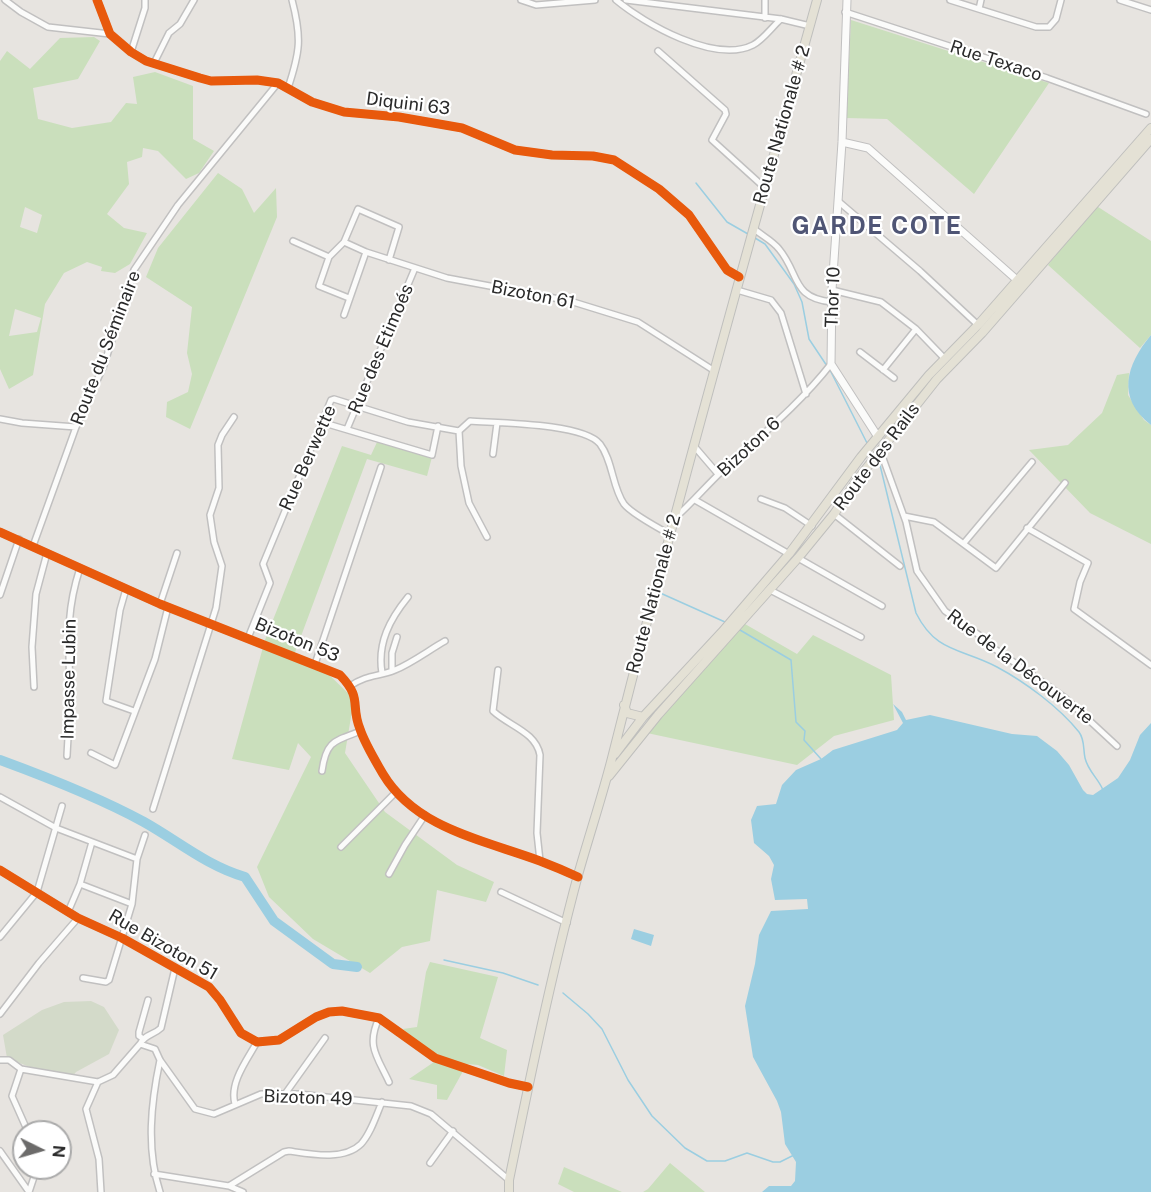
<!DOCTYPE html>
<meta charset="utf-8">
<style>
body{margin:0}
#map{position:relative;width:1151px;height:1192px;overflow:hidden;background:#e7e4e0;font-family:"Public Sans",sans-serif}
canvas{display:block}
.north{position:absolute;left:12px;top:1120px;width:60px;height:60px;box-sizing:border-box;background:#fff;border:2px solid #aaa;border-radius:50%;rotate:95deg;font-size:16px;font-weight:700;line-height:24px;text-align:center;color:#2a2a2a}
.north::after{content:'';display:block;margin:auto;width:21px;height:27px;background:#6c6b6a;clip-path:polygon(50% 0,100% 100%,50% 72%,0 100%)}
</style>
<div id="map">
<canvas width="1151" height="1192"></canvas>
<div class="north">N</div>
</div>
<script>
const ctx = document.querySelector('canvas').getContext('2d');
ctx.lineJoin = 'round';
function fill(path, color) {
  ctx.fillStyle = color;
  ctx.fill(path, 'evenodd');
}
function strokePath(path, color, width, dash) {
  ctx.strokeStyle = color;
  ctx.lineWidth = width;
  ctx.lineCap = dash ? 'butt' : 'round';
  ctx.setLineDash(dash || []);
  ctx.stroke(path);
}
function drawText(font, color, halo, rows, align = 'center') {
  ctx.font = font + ' "Public Sans",sans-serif';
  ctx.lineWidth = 4.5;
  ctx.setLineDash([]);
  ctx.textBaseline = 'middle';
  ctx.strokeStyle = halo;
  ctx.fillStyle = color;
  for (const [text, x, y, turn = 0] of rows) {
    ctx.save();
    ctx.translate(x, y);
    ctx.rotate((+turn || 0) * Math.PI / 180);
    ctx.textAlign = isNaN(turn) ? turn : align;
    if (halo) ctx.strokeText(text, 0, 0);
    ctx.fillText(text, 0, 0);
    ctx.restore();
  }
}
fill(new Path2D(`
 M851,20L1049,83L974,194L887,119L846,118Z
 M94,37L100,41L78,79L33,88L38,119L72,128L111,122L126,103L137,104L133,77L155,72L193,86V139L214,151L199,173L186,179L158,151L143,148L142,157L127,162L129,184L107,214L124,228L147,233L130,264L115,273L101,271L102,267L87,262L64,273L45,304L33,375L9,389L0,369V61L7,51L30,69L60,38ZM25,207L42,215L37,233L20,227ZM15,309L41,318L37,332L9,336Z
 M218,173L242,189L254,213L276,188L277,217L190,429L166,417L167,402L188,392L192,374L187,353L192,307L146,277L158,248Z
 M1095,205L1151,241V335L1140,348L1048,265Z
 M1129,373L1128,395L1144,420L1151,425V544L1090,513L1029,450L1068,445L1102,413L1117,375Z
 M378,440L432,457L427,476L367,459L294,655L319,665L354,699L345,753L385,812L457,865L494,882L486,902L437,890L430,941L402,947L370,973L313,939L269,897L257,867L311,757L298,743L289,770L232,759L265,640L342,446L371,455Z
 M745,624L797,654L813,635L891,675L894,720L834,736L797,765L647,733Z
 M430,962L498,977L480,1038L507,1050L504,1076L478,1065L467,1064L447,1100L437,1099V1085L409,1079L434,1062L403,1029L417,1027L426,972Z
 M670,1163L705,1192H643L648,1189Z
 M564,1167L622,1192H574L558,1184Z`), '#cadfbc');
fill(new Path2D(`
 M91,1001L104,1007L119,1030L109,1054L76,1072L69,1081L50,1075L7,1058L3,1035L42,1010L64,1002Z`), '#d3dac9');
fill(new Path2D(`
 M1151,335V425C1116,398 1126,365 1151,335Z
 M893,704L902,712L906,720L930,715L1012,734L1037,736L1057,751L1069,765L1083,790L1087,794L1093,795L1118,778L1130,760L1140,735L1151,723V1192H762L769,1186H791L795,1181L796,1162L785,1144L781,1112L777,1101L753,1057L745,1006L755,964L759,935L771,911L808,909L807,899L775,900L771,879L774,865L769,856L754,843L751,820L757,806L776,804L782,785L796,770L821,759L833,750L897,730L903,723Z
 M634,929L654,935L651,946L631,939Z`), '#9bcee1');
strokePath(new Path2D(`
 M696,183L727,222L748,234
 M755,238L765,244L794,284L802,302L809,339L827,366
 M830,370L867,443
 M879,461L916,613C936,653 961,648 997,667C1025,682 1059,707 1079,732C1085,740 1083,749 1085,758C1088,771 1098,778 1103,790
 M658,592L725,622
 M740,630L791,660L796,722L805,731L804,740L821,759
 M444,960L503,973L538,985
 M563,993L588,1014L602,1029L628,1080L652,1116L685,1148L707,1161H725L747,1153L773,1162H780L794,1155`), '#9bcee1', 1.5);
strokePath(new Path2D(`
 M0,760C49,778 98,797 144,822C178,841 207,866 245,877L274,921L333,964L357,967`), '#9bcee1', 10);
const minor = new Path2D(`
 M5,0L21,12L48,27L110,34
 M97,0L110,34L131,52L146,61L200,78L211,81L257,80L278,83L312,102L344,112L399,117L462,128L515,150L552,155L593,156L614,160L659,189L689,215L727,270L739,277
 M521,0L536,5L595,0
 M616,0C645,24 715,64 753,45C763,40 772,27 781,19
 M626,0L781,19L810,26
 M765,0V18
 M950,0L1036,27H1049L1056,19L1061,0
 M1120,0L1151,10
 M979,9L981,0
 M845,12L1047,78L1146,114
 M658,51L725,110L726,114L712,140L765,188
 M131,52L145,8V0
 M154,63L169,33L180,24L194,0
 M288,88C300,52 302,38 292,0
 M838,201L920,271L978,325
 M753,228C761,235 773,241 779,249C800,274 791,298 832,302
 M293,241L329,257
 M344,242L366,252L447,278L570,301L638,322L713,370
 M737,290L771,300L781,313L806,394
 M832,290L881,302L916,329L945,359
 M349,298L319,286L329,257L344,242L358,209L399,227L389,260
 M344,315L366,252
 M860,352L894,378
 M883,370L916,329
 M0,419L22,423L76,427
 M321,422L432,455L438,426
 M347,429L415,268
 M694,446L718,474
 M880,450L906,522L917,571L945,611L979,635L992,647L1064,697L1117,746
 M493,454L497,423
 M761,499L785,508L812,526
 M695,500L789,554
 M834,514L900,566
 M904,516L934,522L996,568L1065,483
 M676,517C692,503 706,486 722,471C759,437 799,405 831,364
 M1027,528L1088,563L1080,582L1074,609L1151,665
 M0,532L160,604L340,675C363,699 350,704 360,729C365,744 375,760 383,774C416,829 484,840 540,861C553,866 565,871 578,877
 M487,537L469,503L461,466L459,431L470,421C497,423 583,423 600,444C613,461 612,487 624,504C631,513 660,529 671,535
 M964,543L1032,462
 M33,546L76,427L104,365L134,270L178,205L278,83
 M798,558L882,606
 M126,589L120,610L106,701L134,711
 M770,590L861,637
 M0,595L19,539
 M160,604L177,553
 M248,638L270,583L263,564L331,400L334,399L408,422L459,431
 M315,664L381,467
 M498,670L493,711C509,726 536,732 540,755L537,833L540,861
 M392,671V653L397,637
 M382,673C377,643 390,619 408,597
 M350,686C368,674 378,677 395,670C412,663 429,650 445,641
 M34,687L32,647L36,594L47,553
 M91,753L115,765L155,659L168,607
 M67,756C68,734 70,713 70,691C69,645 65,614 80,568
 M322,771C326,741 334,741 361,731
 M0,797L56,828L137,859L132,904L109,980L106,982L83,978
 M153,809L216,608L222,566L214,542L210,515L219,488L218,445L222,435L234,417
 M341,847L396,792
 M137,859L145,835
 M0,870L78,918L122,938L209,987L220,1000L241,1033L257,1042L279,1040L316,1017L329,1012L342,1011L379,1018L435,1058L509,1083L528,1087
 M389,874L405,845L425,815
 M80,884L132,904
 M501,892L567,923
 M68,912L80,884L92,842
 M0,937L37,892L62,806
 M0,1014L39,963L78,918
 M379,1018C366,1046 377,1056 389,1082
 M142,1038L139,1036V1032L148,1000
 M140,1044C145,1034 154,1035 161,1028L175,968
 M0,1060H9L21,1069L98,1082
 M21,1069L12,1096L28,1132
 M98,1082L113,1075L140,1044L155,1049L160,1060L195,1109L214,1114L261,1094H298L411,1106L431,1114L509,1180
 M98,1082L86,1109L99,1159L101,1192
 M285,1094L325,1038
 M235,1104C229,1083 247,1060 257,1042
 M0,1151L29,1192
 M430,1163L453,1131
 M154,1174L229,1186L284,1152L289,1151C310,1154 344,1161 361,1144C371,1133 376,1116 382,1102
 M229,1186L243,1192
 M29,1192L37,1168
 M160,1192C146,1149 151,1103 160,1060`);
const tertiary = new Path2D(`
 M847,0L842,142L832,290L831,364L878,437
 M842,142L868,148L1017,280`);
const primary = new Path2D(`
 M624,705L627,713L643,717
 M615,754L643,717L722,632L789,554L861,457L929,375L978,325L1151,128
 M609,776L658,715L798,558L834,514L857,480L937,379L982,333L1151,139
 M509,1192V1180C530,1078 551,976 578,875C589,836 602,797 612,758C676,504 747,252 817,0`);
strokePath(minor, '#c1c0c0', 8);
strokePath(tertiary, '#c1c0c0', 9);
strokePath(primary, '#bfbfbd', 10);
strokePath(minor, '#fbfbfa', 5);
strokePath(tertiary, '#fbfbfa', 7);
strokePath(primary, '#e4e1d5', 8);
strokePath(new Path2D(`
 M97,0L110,34L131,52L146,61L200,78L211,81L257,80L278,83L312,102L344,112L399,117L462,128L515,150L552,155L593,156L614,160L659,189L689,215L727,270L739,277
 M0,532L160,604L340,675C363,699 350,704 360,729C365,744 375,760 383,774C416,829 484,840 540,861C553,866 565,871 578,877
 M0,870L78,918L122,938L209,987L220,1000L241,1033L257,1042L279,1040L316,1017L329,1012L342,1011L379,1018L435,1058L509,1083L528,1087`), '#e8590c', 9);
drawText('18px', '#2a2a2a', '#fff', [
 ["Rue Texaco",996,61,18],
 ["Diquini 63",408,104,7],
 ["Route Nationale # 2",782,125,-74],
 ["Bizoton 61",533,295,11],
 ["Thor 10",833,297,-88],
 ["Route du Séminaire",106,348,-69],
 ["Rue des Etimoés",381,349,-67],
 ["Bizoton 6",749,447,-43],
 ["Route des Rails",877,457,-53],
 ["Rue Berwette",308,458,-66],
 ["Route Nationale # 2",654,594,-75],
 ["Bizoton 53",297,640,22],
 ["Rue de la Découverte",1020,667,37],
 ["Impasse Lubin",69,679,-89],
 ["Rue Bizoton 51",163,945,30],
 ["Bizoton 49",308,1098,2]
]);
ctx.letterSpacing = '1.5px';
drawText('bold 24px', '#4f5575', '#fff', [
 ["GARDE COTE",877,227]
]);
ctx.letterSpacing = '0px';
</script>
